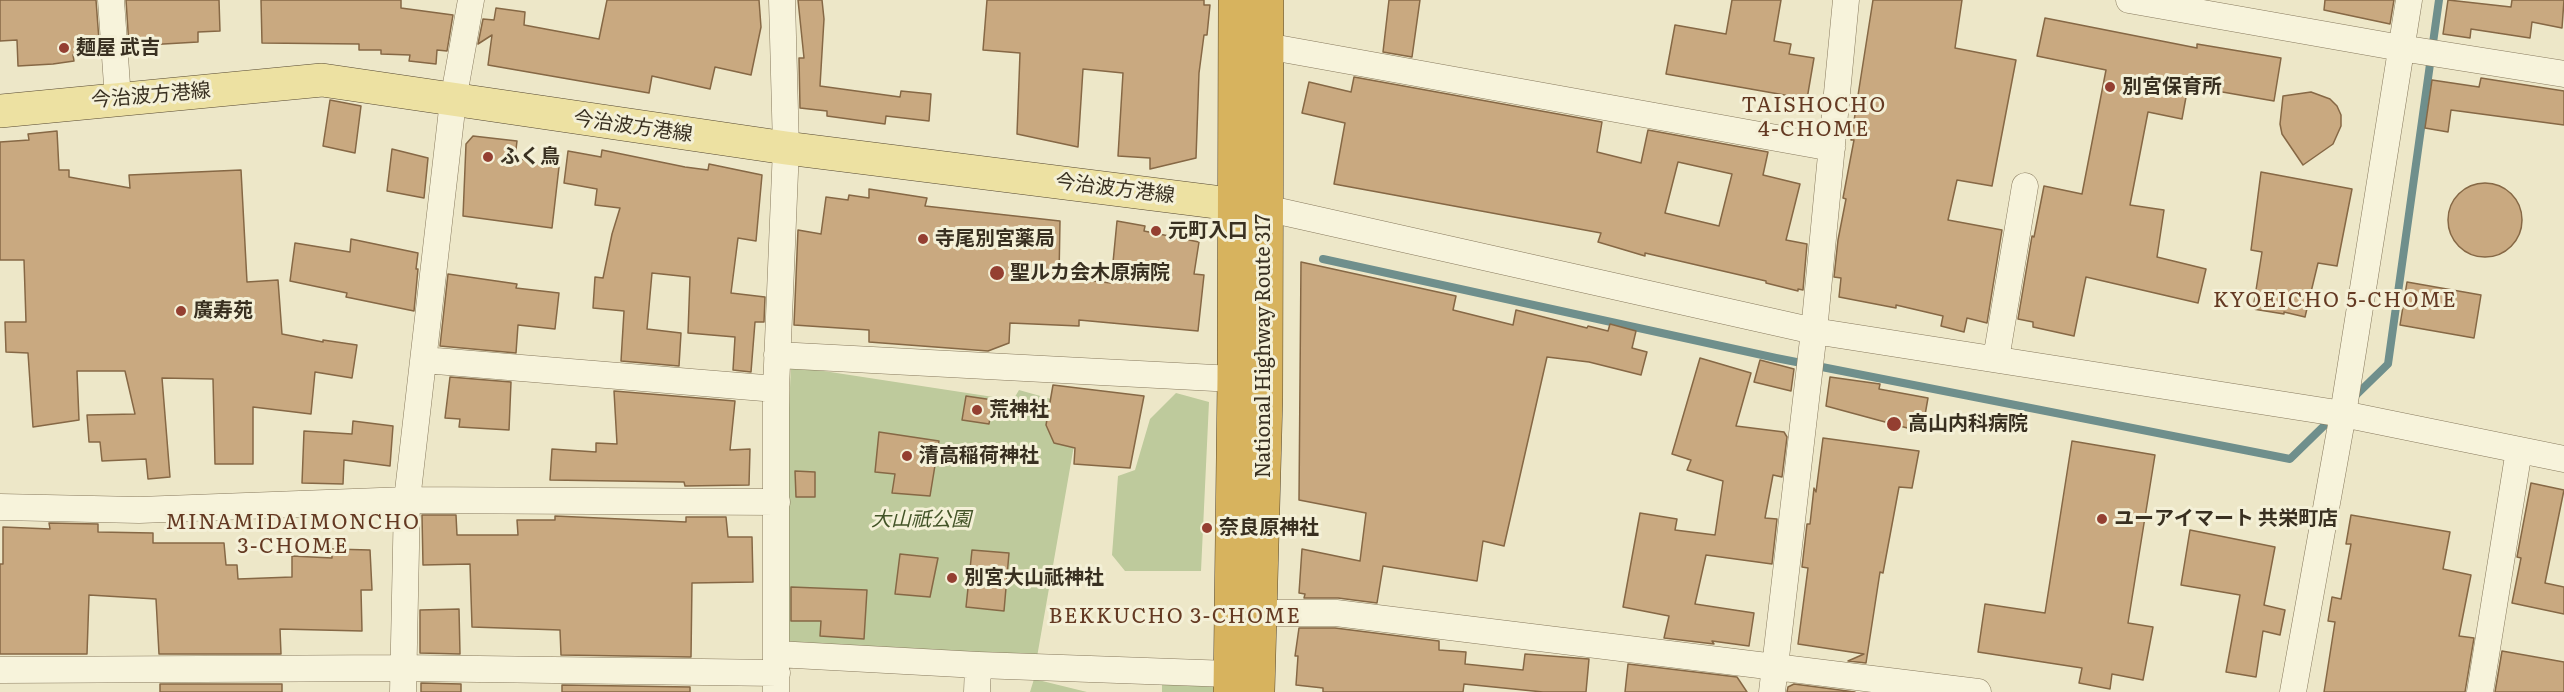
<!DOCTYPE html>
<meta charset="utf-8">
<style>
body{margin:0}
canvas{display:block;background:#ede7c8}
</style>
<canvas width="2564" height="692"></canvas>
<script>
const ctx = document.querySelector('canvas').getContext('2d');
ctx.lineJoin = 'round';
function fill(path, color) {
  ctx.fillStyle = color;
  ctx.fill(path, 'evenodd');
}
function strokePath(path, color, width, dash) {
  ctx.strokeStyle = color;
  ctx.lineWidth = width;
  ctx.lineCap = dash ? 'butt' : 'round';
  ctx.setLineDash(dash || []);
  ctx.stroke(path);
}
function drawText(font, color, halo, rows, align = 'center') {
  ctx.font = font + ' Literata,"Noto Sans JP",serif';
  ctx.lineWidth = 6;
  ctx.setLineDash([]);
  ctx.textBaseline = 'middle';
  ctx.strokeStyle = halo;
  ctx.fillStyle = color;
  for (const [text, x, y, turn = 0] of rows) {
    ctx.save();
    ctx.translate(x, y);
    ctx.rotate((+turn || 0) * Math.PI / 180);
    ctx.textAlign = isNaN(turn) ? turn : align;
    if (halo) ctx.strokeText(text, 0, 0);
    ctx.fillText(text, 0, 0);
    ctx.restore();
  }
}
fill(new Path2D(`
 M791,366L1013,400L1019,390L1051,399L1048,406L1080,411L1037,657L778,646Z
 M1176,393L1209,402L1201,571H1125L1112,555L1118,476L1135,470L1150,419Z
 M1034,679L1087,692H1030Z
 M1208,679L1227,692H1162V680Z`), '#beca9c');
strokePath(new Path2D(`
 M1323,259L1776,358L2290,459L2331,419
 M2353,398L2388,364L2439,0`), '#6f8f8c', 8);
const building = new Path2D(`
 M0,0H96L100,54L73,55L74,61L53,64L18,66L17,40L0,41Z
 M126,0H219L220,31L198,32V42L129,46Z
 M261,0H401V8L453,15L447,51L437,50L436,64L409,61L410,55L381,54V50H359V44L262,43Z
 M607,0H759L761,27L751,75L715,67L710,89L652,76L649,93L488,65L492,35L478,44L483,19L494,20L496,8L525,12L524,25L599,39Z
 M798,0H822L824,19L820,86L900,97L901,91L931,94L929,121L886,116L885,124L827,116V111L800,108L799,58H804Z
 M987,0H1204V5H1210L1207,35H1204L1199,73L1196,158L1150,169V158L1118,156L1123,73L1083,69L1078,147L1017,134L1020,53L983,50Z
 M1389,0H1420L1412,57L1383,52Z
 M1732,0H1781L1774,41L1791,44L1789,54L1814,58L1807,99L1666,74L1675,25L1726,34Z
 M1873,0H1962L1955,48L2016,60L1992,186L1957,180L1948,220L2002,230L1987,323L1967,318L1964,332L1941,326L1943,316L1896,305V308L1839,297L1841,278L1834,277L1838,240L1846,199L1843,198L1854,140H1851Z
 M2325,0H2394L2390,24L2324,10Z
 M2448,0L2511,7L2512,0H2564L2562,28L2532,22L2530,38L2471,29L2470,38L2443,34Z
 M2045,18L2197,48V44L2281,58L2274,101L2188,86L2182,119L2148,112L2130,205L2164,210L2157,257L2206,269L2198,303L2086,277L2074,336L2033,327V322L2018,319L2032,236L2034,237L2044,186L2082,194L2106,70L2037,56Z
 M1354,77L1602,122L1597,152L1641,163L1648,130L1768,152L1763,175L1800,184L1786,240L1807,244L1803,290L1798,289V291L1766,283V281L1645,253V256L1598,242L1601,233L1334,184L1345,123L1302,113L1309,82L1351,92ZM1678,162L1732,174L1719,226L1665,213Z
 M2481,78L2564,91V125L2451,110L2448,132L2425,128L2432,80L2479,87Z
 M2311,92L2330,99L2337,106L2341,115V126L2333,144L2303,165L2282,134L2280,124L2283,96Z
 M330,100L361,106L355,153L323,146Z
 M57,131L59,170H69V177L130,188L129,175L241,170L247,282L278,280L282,334L323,342V340L357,345L352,378L315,372L311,414L253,407V464H215L213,379L162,378L170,477L148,479L146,459L102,461L100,442H89L87,415L135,414L125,371H77L79,420L33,427L28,353L6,352L5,322H26L24,260H0V142L29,140L28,134Z
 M473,136L517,141L515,158L559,167L552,228L463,216L466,144Z
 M392,149L428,158L424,198L387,191Z
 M602,150L685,167L708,170L709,164L762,175L756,241L738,238L731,293L765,297L764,322H755L751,372L733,370L735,337L688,333L690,277L652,273L647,329L681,333L679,366L621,361L624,311L593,308L595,277L603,278L612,234L620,208L595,205L597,189L564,183L568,151L601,157Z
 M2261,172L2352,189L2337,266L2318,263L2305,317L2284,312V314L2253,309L2262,252L2251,250Z
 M2448 220a37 37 0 1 1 74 0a37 37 0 1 1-74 0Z
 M869,189L927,198L925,206L1060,221L1059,277L1111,283L1117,221L1145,226L1144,231L1199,242L1194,274L1204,275L1198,331L1079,320V326L1010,323L1009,343L988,351L869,342V330L794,325L798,230L821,234L826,197L848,200L849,195L869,198Z
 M351,239L418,253L416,269H418L414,311L346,297L347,293L290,281L295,243L350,252Z
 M1301,262L1456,296L1453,310L1513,325L1516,310L1587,328L1588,326L1608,331L1610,324L1636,331L1632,348L1647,352L1641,375L1589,362L1547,357L1504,546L1483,541L1477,581L1383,566L1377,603L1338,598H1304L1305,594L1299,593L1302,549L1360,561L1366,513L1299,500Z
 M448,274L517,284L516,288L559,293L555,329L518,325L516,353L440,346Z
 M2407,282L2481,295L2474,338L2400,325Z
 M1700,358L1751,373L1736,426L1784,432L1787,437L1782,477L1773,475L1765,518L1777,519L1772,564L1706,555L1695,604L1754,613L1749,646L1712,641L1714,644L1664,638L1669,616L1623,607L1640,513L1677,519L1675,530L1715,535L1723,481L1687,470L1691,460L1672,454Z
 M1760,360L1794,369L1791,391L1754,382Z
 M450,377L511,382L509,430L459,427L460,419L445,418Z
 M1830,377L1880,384L1879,389L1928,398L1922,432L1826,406Z
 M1053,385L1144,396L1130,468L1074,464L1075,448L1054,443L1046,425Z
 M614,391L735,401L730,450L750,449L749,485L685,486L684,482L550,480L552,449L596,452V443L617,444Z
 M966,396L993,400L989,424L962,420Z
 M353,421L393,426L390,466L344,460L343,484L302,483L304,431L352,434Z
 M879,432L939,441L930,496L892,493L895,474L875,472Z
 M1823,438L1919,451L1912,488L1899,487L1883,573L1880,572L1866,663L1848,661L1864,654L1798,644L1808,568L1802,567L1807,524H1810L1814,488L1816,492Z
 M2072,441L2155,455L2128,623L2153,627L2143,680L2112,674L2110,689L2079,683L2082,668L1978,652L1985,604L2045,613Z
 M795,471L815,472V497H796Z
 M2531,483L2564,490L2545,583L2564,587V614L2512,603L2521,558L2517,557Z
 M422,515H456L457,535H518L517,520H555V516L686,522V517H726L728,537H752L753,582L692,583L691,657L561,655L560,630L472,627L470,564L423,565Z
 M2351,515L2450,532L2443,569L2471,575L2459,636L2474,638L2465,692H2324L2335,622L2328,621L2332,597L2341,599L2351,544H2346Z
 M49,523L98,524V532L153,533V543H224L226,565H237L238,579L292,577V556L332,558V549L370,550L372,590H361L362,631L280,629L281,654H159L156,599L89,595L87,654H0V564H3V527L50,529Z
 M2190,530L2275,547L2264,605L2285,610L2280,635L2263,631L2256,677L2226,672L2240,595L2181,585Z
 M972,550L1009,553L1004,611L966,607Z
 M900,554L938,558L930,597L895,594Z
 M791,587L867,590L864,639L820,636L821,621H791Z
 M459,609L460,654L420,653V610Z
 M1299,628H1335L1439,641V650L1466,652L1465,664L1523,670L1525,654L1589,659L1586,692H1543L1464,684L1463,692H1323V688L1296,685L1298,656H1295Z
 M2502,651L2564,662V692H2495Z
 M1628,664L1737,677L1747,692H1625Z
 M421,683L461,684V692H421Z
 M160,684H282V692H160Z
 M1794,684L1855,692H1787L1788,687Z
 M562,685L690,687V692H562Z`);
fill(building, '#c9a980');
strokePath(building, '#866845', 1.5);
const minor = new Path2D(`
 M111,0L118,99
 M2129,0L2401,48L2564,74
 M1266,46L1832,148
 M1265,208L1814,331L2343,414L2564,459
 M777,355L1234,379
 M1996,359L2025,186
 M424,360L776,389
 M0,507L139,510L407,500L777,502
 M1260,613H1336L1978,692
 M776,654L978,665L1230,674
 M0,670L404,668L777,673
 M403,692L407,500L453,101L471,0
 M776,692V389L786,148L782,0
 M977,692L978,665
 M1772,692L1814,331L1846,0
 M2293,692L2343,414L2409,0
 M2480,692L2519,450`);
const major = new Path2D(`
 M0,111L322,80L786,148L1263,208`);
const highway = new Path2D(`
 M1230,692L1234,379L1235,0
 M1258,692L1266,398L1267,0`);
strokePath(minor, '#887a5e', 27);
strokePath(major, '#564832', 34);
strokePath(highway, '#564832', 34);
strokePath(minor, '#f7f3db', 26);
strokePath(major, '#ede1a2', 33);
strokePath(highway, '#d7b35e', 33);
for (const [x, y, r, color] of [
 [64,48,6,"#943f31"],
 [2110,87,6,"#943f31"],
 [488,157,6,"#943f31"],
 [1156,231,6,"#943f31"],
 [923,239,6,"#943f31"],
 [997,273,8,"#943f31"],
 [181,311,6,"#943f31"],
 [977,410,6,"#943f31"],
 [1894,424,8,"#943f31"],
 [907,456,6,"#943f31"],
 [2102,519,6,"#943f31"],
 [1207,528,6,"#943f31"],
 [952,578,6,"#943f31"]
]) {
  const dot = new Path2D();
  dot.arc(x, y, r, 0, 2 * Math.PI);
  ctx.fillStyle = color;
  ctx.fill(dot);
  strokePath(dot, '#f4f0d7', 2);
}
drawText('bold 20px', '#393021', '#f4f0d7', [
 ["麺屋 武吉",76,48],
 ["別宮保育所",2122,87],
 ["ふく鳥",500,157],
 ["元町入口",1168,231],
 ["寺尾別宮薬局",935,239],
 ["聖ルカ会木原病院",1010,273],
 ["廣寿苑",193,311],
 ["荒神社",989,410],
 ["高山内科病院",1908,424],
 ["清高稲荷神社",919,456],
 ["ユーアイマート 共栄町店",2114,519],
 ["奈良原神社",1219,528],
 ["別宮大山祇神社",964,578]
], 'left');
drawText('20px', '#393021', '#f4f0d7', [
 ["今治波方港線",151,96,-5],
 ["今治波方港線",633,127,8],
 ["今治波方港線",1115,189,7],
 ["National Highway Route 317",1264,346,-90]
]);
drawText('italic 20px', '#435428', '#f4f0d7', [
 ["大山祇公園",921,520]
]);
ctx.letterSpacing = '1.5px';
drawText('21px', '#643922', '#f4f0d7', [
 ["TAISHOCHO",1814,106],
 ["4-CHOME",1814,130],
 ["KYOEICHO 5-CHOME",2335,301],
 ["MINAMIDAIMONCHO",293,523],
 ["3-CHOME",293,547],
 ["BEKKUCHO 3-CHOME",1175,617]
]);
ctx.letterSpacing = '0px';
</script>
